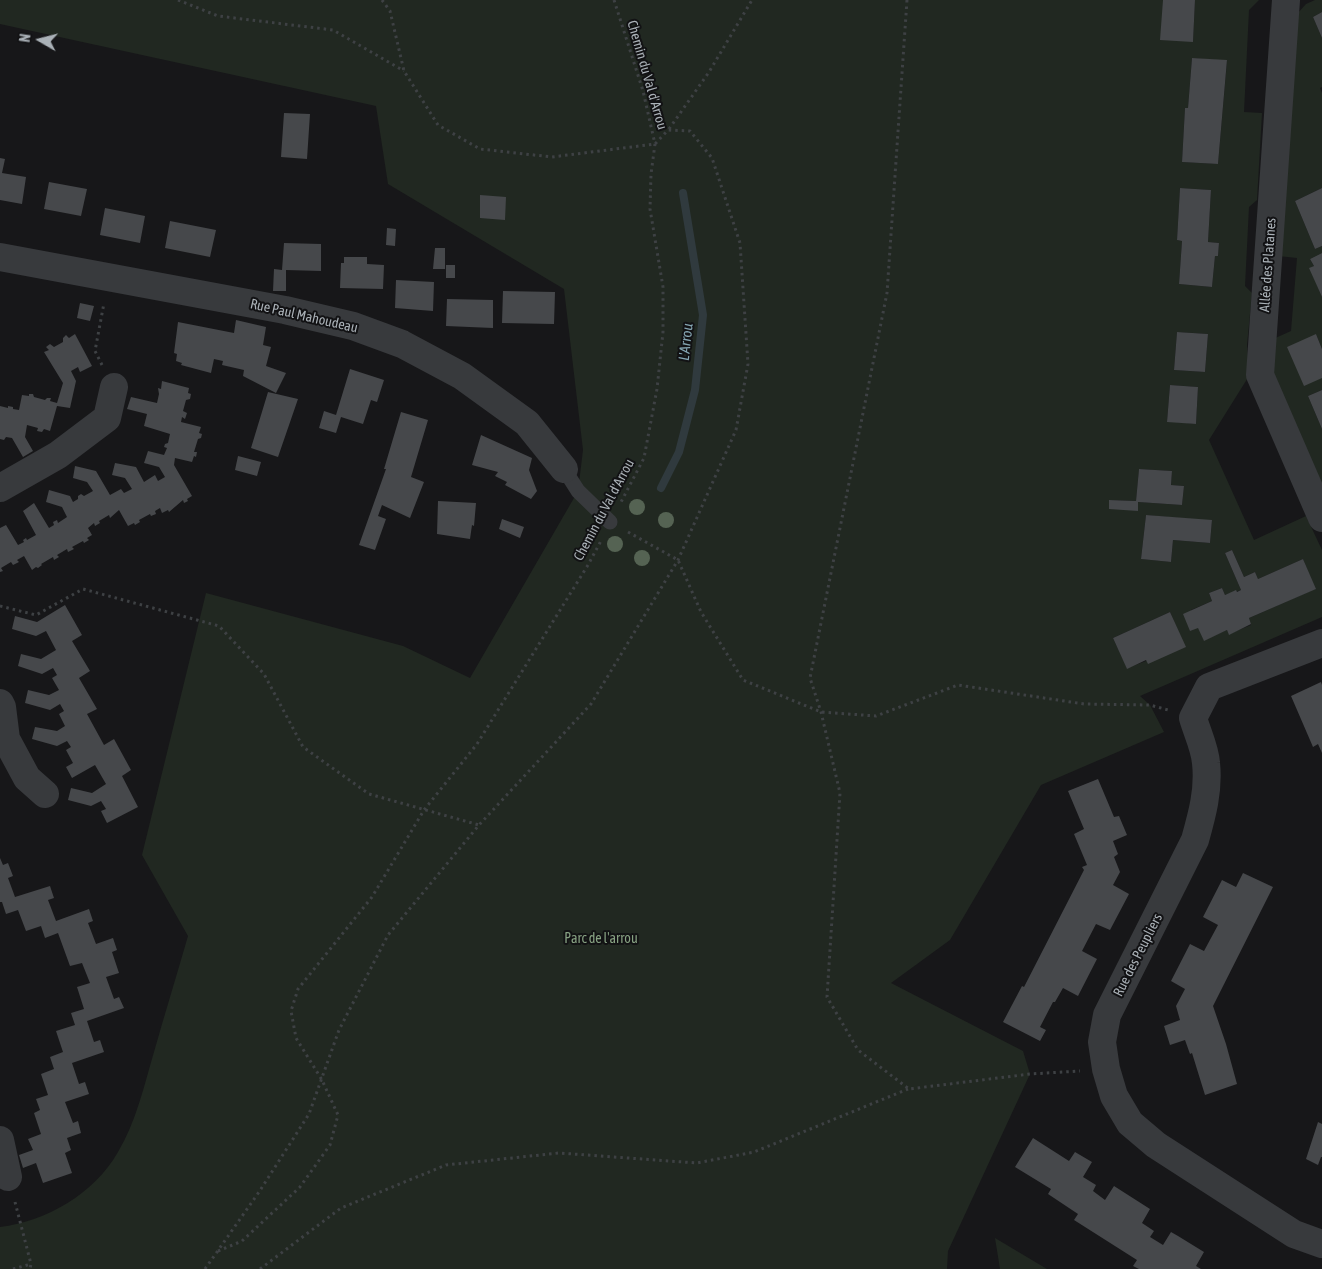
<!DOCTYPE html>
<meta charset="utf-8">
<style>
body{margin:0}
#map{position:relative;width:1322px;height:1269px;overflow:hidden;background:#171719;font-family:"Asap Condensed",sans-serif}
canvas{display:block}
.north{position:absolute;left:15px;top:15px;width:50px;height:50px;-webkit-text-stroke:4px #121214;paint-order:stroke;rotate:278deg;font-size:14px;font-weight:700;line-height:20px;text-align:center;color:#aab1b7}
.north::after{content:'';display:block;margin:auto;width:18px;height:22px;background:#aab1b7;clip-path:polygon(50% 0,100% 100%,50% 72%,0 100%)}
</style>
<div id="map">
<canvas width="1322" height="1269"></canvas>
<div class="north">N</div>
</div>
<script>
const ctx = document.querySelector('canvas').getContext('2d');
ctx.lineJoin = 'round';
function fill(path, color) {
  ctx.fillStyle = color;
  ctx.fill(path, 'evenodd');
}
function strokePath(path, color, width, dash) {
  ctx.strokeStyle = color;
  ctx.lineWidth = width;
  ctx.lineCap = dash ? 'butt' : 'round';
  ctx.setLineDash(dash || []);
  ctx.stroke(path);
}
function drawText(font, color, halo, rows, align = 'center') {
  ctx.font = font + ' "Asap Condensed",sans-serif';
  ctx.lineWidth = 4;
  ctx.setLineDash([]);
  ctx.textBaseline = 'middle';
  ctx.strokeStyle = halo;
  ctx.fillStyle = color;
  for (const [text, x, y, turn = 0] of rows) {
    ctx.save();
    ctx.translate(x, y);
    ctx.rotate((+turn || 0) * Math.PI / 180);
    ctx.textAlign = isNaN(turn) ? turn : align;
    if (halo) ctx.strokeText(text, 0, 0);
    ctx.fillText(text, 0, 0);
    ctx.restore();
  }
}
fill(new Path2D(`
 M0,0H1163L1193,42L1195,0H1259L1249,10L1244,112L1262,113L1257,200L1249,207L1245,286L1252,293L1247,345L1249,376L1209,440L1254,540L1306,516L1322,550V617L1140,696L1150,705L1164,732L1041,785L950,940L891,983L1023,1051L1030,1074L948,1251L947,1269H0V1227C47,1221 94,1194 118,1152C136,1122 144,1086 154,1052C165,1013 177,974 188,936L142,855L206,593L403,646L470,678L578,491L583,450L564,289L388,184L376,106L0,24ZM1192,58L1227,61L1218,164L1182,162L1185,108H1188ZM1180,188L1211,190L1208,242L1219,243L1218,256H1215L1212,287L1179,284L1182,241L1177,240ZM1177,332L1208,334L1205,372L1174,370ZM1170,385L1198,387L1196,424L1167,421ZM1139,469L1172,471L1171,485L1184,486L1182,505L1138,502V511L1109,500L1136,501ZM1146,515L1212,521L1210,543L1173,540L1171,562L1141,559ZM1232,550L1244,577L1255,572L1258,579L1303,559L1315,589L1249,618L1251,625L1229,634L1227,630L1204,640L1191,610L1212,601L1209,593L1222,588L1225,595L1241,590L1225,553ZM1170,612L1185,647L1127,668L1113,638Z
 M1315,0H1322V12L1313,17L1322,38V87L1320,88L1322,93V188L1295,201L1315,249L1322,246V253L1310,259L1314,266L1310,268L1322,297V349L1316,334L1322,378V390L1308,396L1322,429V492L1272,369L1271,340L1291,331L1297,258L1278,256L1297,14L1306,4Z
 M995,1238L1047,1269H1000Z`), '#212821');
strokePath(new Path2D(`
 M661,488L679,452L695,390L703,315L683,193`), '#303a3e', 8);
fill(new Path2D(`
 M1163,0H1195L1193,42L1160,40Z
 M1322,12V38L1313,17Z
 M1192,58L1227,60L1218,164L1182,162L1185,108H1188Z
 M284,113L310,114L307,159L281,157Z
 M0,158L5,159L2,173L26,177L22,204L0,200Z
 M49,182L87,189L81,216L44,209Z
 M1180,188L1211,190L1208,242L1219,243L1218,256H1215L1212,287L1179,284L1182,241L1177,240Z
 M1322,188V246L1315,249L1295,201Z
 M480,195L506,197L505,220L480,218Z
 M105,208L145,216L140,243L100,235Z
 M170,221L216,230L210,257L165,248Z
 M387,228L396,229L395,246L386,245Z
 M284,243L321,244V271L286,270V291H273L274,269L282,270Z
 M435,248H445V269H433Z
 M1322,253V297L1309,268L1314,266L1310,259Z
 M344,257H367V264L384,265L383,289L340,288L341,263H344Z
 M446,265H455V278H446Z
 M396,280L434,282L433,311L395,308Z
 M503,291L555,292L554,324L502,323Z
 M447,299L493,300V328L446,326Z
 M80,303L94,306L90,321L77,318Z
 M236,320L266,327L263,345L271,347L266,366L286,373L276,393L243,376L244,370L222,365L223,361L214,359L211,373L181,365L182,363L176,361L177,354L174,353L178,322L234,333Z
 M1177,332L1208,334L1205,372L1174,370Z
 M75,334L92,366L80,372L78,367L71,371L76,381L70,408L57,406L50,431L44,429L42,432L37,431L38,428L27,425L25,437L33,451L23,457L12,438L6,437L4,440L0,439V406L8,408V406L13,407V409L19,410L22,395L29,396V394H33L34,397L45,400L47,398H51L50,401L57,403L63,383L44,352L49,350L46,347L50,344L54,347L63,342V338L66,335L69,338Z
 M1316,334L1322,349V378L1304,386L1287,347Z
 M350,369L384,380L377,402L371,400L363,424L341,417L336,433L319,428L324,411L336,415Z
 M162,381L189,388L188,393L191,394L190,399L186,400L183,411L187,413L185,419L182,417L181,422L201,427L199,433L202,434L201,438L198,439L194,452H197L196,457L194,456L192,462L175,458L174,465L192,496L187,499L188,501L184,503L183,500L169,512L168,510L162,513L160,508L155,511L156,514L151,516L150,514L139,520L140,522L135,525L134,523L128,526L119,510L110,518L109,515L99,521L100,523L95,526L94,523L88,528L92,535L87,538L89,540L84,543L83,541L72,547L74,549L68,552L67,549L57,555L59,557L54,560L53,557L41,564L42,565L38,568L36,567L32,570L24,556L17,560L19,562L13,565L11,562L1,568L3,571L0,572V528L6,525L18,545L24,542L23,540L26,538L27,540L36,535L23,511L34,503L49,528L54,525L53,522L57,520L58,523L67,517L62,507L46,502L49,490L70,496L73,502L78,499V496L81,494L84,496L93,491L87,482L73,478L75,466L96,471L110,495L121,489L124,493L132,489L125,478L112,475L115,463L136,467L144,482L155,475L158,481L165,477L159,467L144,463L148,451L164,455L167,448L164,447L165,444L168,443L170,434L144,426L147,414L127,409L131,397L157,403L159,394L158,388L161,389Z
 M1170,385L1198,387L1196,424L1167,422Z
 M1322,390V429L1308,396Z
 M268,392L298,399L278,457L251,448Z
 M401,412L428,420L411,477L424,482L410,518L382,505L378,516L386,519L375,550L359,545L386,469H384Z
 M481,435L532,458L529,470L537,491L531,499L505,485L507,482L495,476L498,472L472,465Z
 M238,456L261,462L257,476L235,470Z
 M1139,469L1172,471L1171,485L1184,486L1182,505L1138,502V511L1109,509V500L1136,501Z
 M438,501L476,503L474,526L472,525L470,539L437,534Z
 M1146,515L1212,520L1210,543L1173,540L1171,562L1141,559Z
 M502,519L524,527L520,538L499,529Z
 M1232,550L1244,577L1255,572L1258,579L1303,559L1316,589L1249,618L1251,624L1229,635L1227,630L1204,641L1198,628L1190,631L1183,614L1212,601L1209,593L1222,588L1225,595L1236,590L1237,592L1241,590L1225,553Z
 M65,605L82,635L72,641L90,671L79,678L97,709L87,714L104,745L114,739L131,770L122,776L138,807L107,823L101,811L106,809L101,801L91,806L68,800L71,788L92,793L106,784L95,765L72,778L66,767L73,763L66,750L71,747L67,741L57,746L32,739L35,727L57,731L65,726L59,714L64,711L60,704L50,710L25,703L28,690L49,695L59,690L52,678L57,675L53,668L42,674L18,666L21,654L41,659L56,650L46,631L36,636L12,629L15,616L37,622Z
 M1170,612L1186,647L1148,664L1146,660L1127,669L1113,638Z
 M1321,682L1322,685V753L1318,744L1313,747L1291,696Z
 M1098,779L1114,817L1119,816L1127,835L1113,841L1118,854L1114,857L1120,872L1113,885L1129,894L1110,930L1096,924L1082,951L1097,959L1078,996L1063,988L1055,1002H1053L1040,1027L1046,1030L1040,1041L1003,1022L1022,986L1024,987L1084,870L1082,867L1087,865L1074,834L1084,829L1068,791Z
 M0,858L3,865L8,863L13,876L8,878L15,897L50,886L54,898L48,900L56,921L89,909L93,921L88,923L96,944L113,938L117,950L112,952L119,973L106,977L114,999L119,997L124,1008L87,1021L94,1042L100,1040L104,1052L72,1063L79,1084L85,1082L89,1094L65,1102L73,1123L78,1121L81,1133L67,1138L71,1150L65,1153L72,1173L43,1183L36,1163L23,1168L19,1155L33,1150L28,1139L41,1134L34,1113L40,1110L36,1099L48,1095L41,1074L54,1069L50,1057L63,1052L56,1031L75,1025L71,1013L84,1009L77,987L90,983L82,963L70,966L58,933L45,938L41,926L26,931L18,910L6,914L2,902H0Z
 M1243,873L1273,887L1213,1006L1226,1044L1237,1084L1205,1095L1192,1053L1190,1054L1185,1040L1170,1045L1164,1026L1180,1020L1176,1006L1185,989L1171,981L1190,944L1204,951L1218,925L1203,917L1222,880L1236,887Z
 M1318,1122L1322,1124V1157H1321L1318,1165L1306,1159Z
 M1033,1138L1069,1161L1075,1152L1092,1162L1083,1177L1096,1185L1093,1191L1105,1200L1114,1186L1150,1209L1142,1223L1154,1231L1150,1237L1163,1245L1171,1232L1178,1236L1204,1252L1196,1266L1201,1269H1139L1133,1266L1137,1260L1074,1220L1078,1214L1048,1194L1051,1189L1015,1167Z`), '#46484b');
strokePath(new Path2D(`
 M178,0L218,16L333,30L404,71
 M614,0L643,91L655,144L651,174L650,209L663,287V332L657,389L644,458L620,504
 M907,0L887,293L810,678L821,712L840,793L827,997L858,1050L909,1089L1030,1074L1080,1071
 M669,129L709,72L752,0
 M102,365L95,351L104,303
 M628,532L678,560L701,612L743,680L821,712L876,716L958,685L1084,704L1150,705L1168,710
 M0,606L36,615L83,589L219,626L264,674L303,747L369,794L479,825
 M15,1202L31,1264L30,1269
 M218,1251L242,1241L300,1187L330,1145L338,1115L322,1080L296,1038L291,1011L298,989L372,897L424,810L477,744L588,565L602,539
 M13,1269L31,1264
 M205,1269L259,1192L309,1114L339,1030L388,935L479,825L591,704L678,560L736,430L748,364L740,243L712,158L690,131L668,130L655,144L552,157L480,149L438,125L404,71L390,11L382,0
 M260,1269L341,1208L446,1165L559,1153L697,1163L754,1152L908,1089`), '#3e4144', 3, [2.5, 4]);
strokePath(new Path2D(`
 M564,469L578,491L610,522`), '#383a3d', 15);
strokePath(new Path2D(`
 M1286,0L1260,375L1322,518
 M0,257L285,310L353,326L402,344L462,376L527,423L564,469
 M0,488L58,455L107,418L114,387
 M1322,643L1209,687L1193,718C1197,732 1205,748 1206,763C1209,790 1202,815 1195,840L1107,1015L1102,1042L1106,1069L1114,1096L1130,1123L1156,1145L1294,1234L1322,1244
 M0,703L2,707L6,739L27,778L45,794
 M0,1140L8,1177`), '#383a3d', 28);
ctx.fillStyle = '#556353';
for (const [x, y] of [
 [637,507],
 [666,520],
 [615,544],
 [642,558]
]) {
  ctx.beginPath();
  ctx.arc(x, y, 8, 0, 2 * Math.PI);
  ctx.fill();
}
drawText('14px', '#aab1b7', '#121214', [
 ["Chemin du Val d'Arrou",647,75,74],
 ["Allée des Platanes",1268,265,-86],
 ["Rue Paul Mahoudeau",304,316,13],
 ["Chemin du Val d'Arrou",604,510,-62],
 ["Rue des Peupliers",1138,955,-63]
]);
drawText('14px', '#87a182', '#121214', [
 ["Parc de l'arrou",601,939]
]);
drawText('italic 15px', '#84a4b0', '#121214', [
 ["L'Arrou",686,342,-84]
]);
</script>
